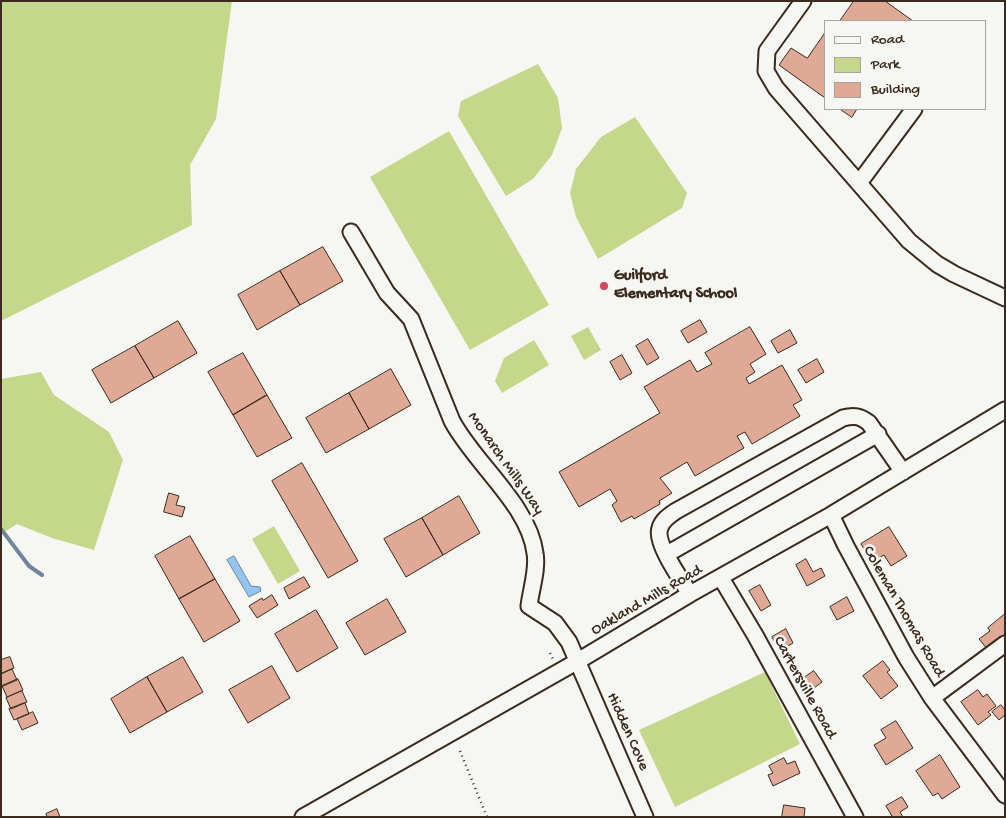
<!DOCTYPE html>
<style>
body{margin:0}
#map{position:relative;width:1006px;height:818px;overflow:hidden;background:#f6f6f2;font-family:"Gochi Hand",sans-serif}
canvas{display:block}
.frame{position:absolute;inset:0;border:2px solid #3b2a1e;pointer-events:none}
.legend{position:absolute;left:824px;top:20px;width:162px;height:90px;box-sizing:border-box;background:#f6f6f2;border:1px solid #aba49d;margin:0;padding:6px 9px;list-style:none;font-size:15px;color:#3b2a1e}
.legend li{display:flex;align-items:center;gap:10px;height:25px}
.legend b{width:25px;border:1px solid #aba49d}
</style>
<div id="map">
<canvas width="1006" height="818"></canvas>
<div class="frame"></div>
<ul class="legend">
<li><b style="height:6px;background:#f6f6f2"></b>Road</li>
<li><b style="height:14px;background:#c4d78b"></b>Park</li>
<li><b style="height:14px;background:#dfa995"></b>Building</li>
</ul>
</div>
<script>
const ctx = document.querySelector('canvas').getContext('2d');
ctx.lineJoin = 'round';
function fill(path, color) {
  ctx.fillStyle = color;
  ctx.fill(path, 'evenodd');
}
function strokePath(path, color, width, dash) {
  ctx.strokeStyle = color;
  ctx.lineWidth = width;
  ctx.lineCap = dash ? 'butt' : 'round';
  ctx.setLineDash(dash || []);
  ctx.stroke(path);
}
function drawText(font, color, halo, rows, align = 'center') {
  ctx.font = font + ' "Gochi Hand",sans-serif';
  ctx.lineWidth = 5;
  ctx.setLineDash([]);
  ctx.textBaseline = 'middle';
  ctx.strokeStyle = halo;
  ctx.fillStyle = color;
  for (const [text, x, y, turn = 0] of rows) {
    ctx.save();
    ctx.translate(x, y);
    ctx.rotate((+turn || 0) * Math.PI / 180);
    ctx.textAlign = isNaN(turn) ? turn : align;
    if (halo) ctx.strokeText(text, 0, 0);
    ctx.fillText(text, 0, 0);
    ctx.restore();
  }
}
fill(new Path2D(`
 M1,1H232L216,119L190,165L192,225L1,321Z
 M538,64L558,98L562,128L552,155L533,179L506,196L458,116L461,101Z
 M635,117L687,193L682,208L598,259L576,217L570,193L576,169L601,137Z
 M449,131L549,305L470,350L370,177Z
 M588,327L601,350L584,360L571,336Z
 M534,340L549,365L502,393L495,381L504,358Z
 M41,372L54,395L109,432L123,460L94,550L52,538L17,524L1,534V379Z
 M274,526L300,571L278,584L252,539Z
 M765,672L800,744L675,807L639,730Z`), '#c4d78b');
const water = new Path2D(`
 M234,556L251,586L260,587L261,591L249,597L227,560Z`);
fill(water, '#94c4f0');
strokePath(water, '#70869c', 1);
strokePath(new Path2D(`
 M1,529L29,566L42,575`), '#70869c', 4);
const building = new Path2D(`
 M854,1H885L913,21H840Z
 M825,33V98L779,65L791,48L807,58Z
 M840,109H857L852,117Z
 M323,247L343,281L300,305L280,271Z
 M280,271L300,305L257,330L238,295Z
 M700,320L707,332L688,343L681,331Z
 M178,321L197,353L154,378L135,346Z
 M750,327L766,354L750,364L755,372L746,378L749,384L782,365L802,400L793,405L800,416L752,444L745,432L737,436L744,448L695,476L687,462L660,478L672,493L659,501L660,504L634,519L632,516L621,522L612,505L617,501L610,489L579,507L559,472L660,413L644,387L690,360L697,372L712,364L705,353Z
 M790,330L797,343L778,353L771,341Z
 M648,339L659,358L647,365L636,346Z
 M135,346L154,378L111,403L92,370Z
 M243,353L267,395L233,415L208,372Z
 M622,355L632,373L620,380L610,362Z
 M817,359L824,372L806,383L798,370Z
 M391,369L411,405L369,429L349,393Z
 M349,393L369,429L326,453L306,418Z
 M267,395L292,438L257,457L233,415Z
 M302,463L358,561L328,578L272,481Z
 M169,493L179,496L176,505L185,507L182,517L164,512Z
 M459,496L480,533L443,555L422,518Z
 M422,518L443,555L406,577L384,539Z
 M889,527L907,556L891,566L884,555L872,562L861,544Z
 M190,536L215,579L179,599L155,556Z
 M806,559L813,572L821,568L825,576L807,586L796,565Z
 M304,577L310,587L289,599L284,588Z
 M215,579L240,621L204,642L179,599Z
 M760,585L771,605L761,611L749,591Z
 M272,595L278,605L257,618L249,606L262,598L263,600Z
 M847,597L854,611L837,620L830,607Z
 M387,599L406,632L365,655L346,623Z
 M316,610L338,648L297,672L275,634Z
 M1005,614V637L988,650L979,639L990,631L988,628Z
 M786,629L793,643L780,651L772,637Z
 M10,657L14,668L1,674V660Z
 M183,657L203,692L167,712L147,677Z
 M883,661L890,670L887,672L898,686L881,699L863,676Z
 M272,666L290,698L248,723L229,690Z
 M12,669L17,680L1,687V674Z
 M814,671L822,682L806,694L798,682Z
 M147,677L167,712L130,733L111,699Z
 M18,679L23,690L7,697L2,686Z
 M978,690L983,697L987,694L996,706L988,712L991,715L978,725L961,702Z
 M22,691L27,702L11,709L6,698Z
 M25,703L29,714L14,720L9,709Z
 M1001,705L1005,710V715L999,720L992,712Z
 M33,712L38,723L22,730L17,719Z
 M896,721L913,748L886,765L874,745L886,738L881,730Z
 M940,755L960,787L942,799L938,793L933,796L916,771Z
 M784,758L787,764L795,761L800,773L773,786L768,775L773,773L769,766Z
 M902,797L908,807L900,812L903,817H891L892,816L886,806Z
 M784,805L805,808L804,817H782Z
 M57,809L60,817H47L46,814Z`);
fill(building, '#dfa995');
strokePath(building, '#3b2a1e', 1);
const minor = new Path2D(`
 M803,1L767,51L766,71L776,88L909,241L937,264L954,274L1005,298
 M859,183L914,109
 M351,232L387,293L411,319L452,421C475,464 529,505 535,553C538,569 531,589 529,606L555,623L569,642L645,817
 M831,515L846,546L906,657L932,698L1005,795
 M667,554L878,434
 M721,578L755,635L855,817
 M690,594C682,581 654,542 660,528C662,520 670,515 676,511L843,418C854,415 860,416 869,423L903,472
 M932,698L1005,644
 M303,817L578,661L690,594L831,515L1005,410`);
strokePath(minor, '#3b2a1e', 19);
strokePath(new Path2D(`
 M550,653L553,659
 M460,751L487,817`), '#3b2a1e', 2.5, [1, 4]);
strokePath(minor, '#f6f6f2', 15);
for (const [x, y, r, color] of [
 [604,286,5,"#d1495b"]
]) {
  const dot = new Path2D();
  dot.arc(x, y, r, 0, 2 * Math.PI);
  ctx.fillStyle = color;
  ctx.fill(dot);
  strokePath(dot, '#f6f6f2', 2);
}
drawText('bold 16px', '#3b2a1e', '#f6f6f2', [
 ["Guilford",614,277],
 ["Elementary School",614,295]
], 'left');
drawText('16px', '#3b2a1e', '#f6f6f2', [
 ["Monarch Mills Way",505,464,55],
 ["Oakland Mills Road",647,601,-30],
 ["Coleman Thomas Road",903,612,60],
 ["Cartersville Road",804,688,61],
 ["Hidden Cove",627,732,66]
]);
</script>
